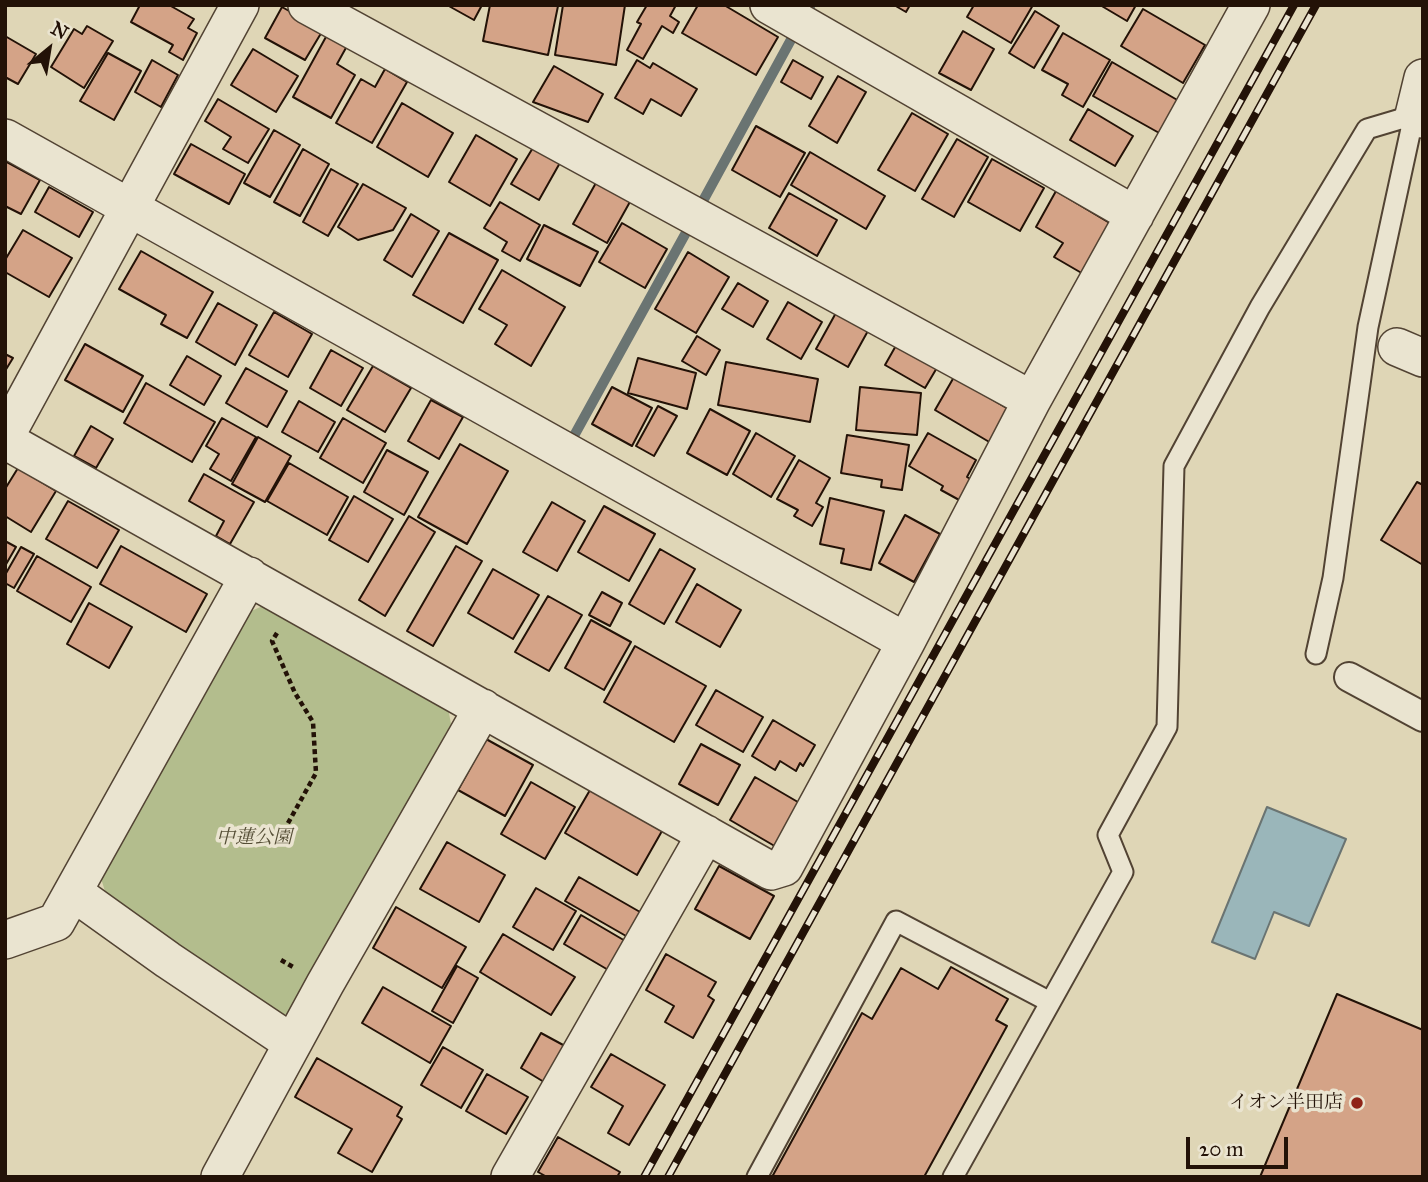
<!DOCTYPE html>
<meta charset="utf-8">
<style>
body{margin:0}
#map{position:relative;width:1428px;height:1182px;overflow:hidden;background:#dfd6b6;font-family:"IM FELL Great Primer",serif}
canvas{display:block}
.frame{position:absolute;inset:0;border:7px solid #231207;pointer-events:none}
.north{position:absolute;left:14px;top:14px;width:70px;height:70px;-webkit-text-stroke:5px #eae4d0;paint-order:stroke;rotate:30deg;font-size:19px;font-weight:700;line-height:28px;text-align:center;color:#231207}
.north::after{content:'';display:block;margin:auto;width:24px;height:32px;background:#231207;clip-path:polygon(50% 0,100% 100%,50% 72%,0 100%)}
.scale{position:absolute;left:1186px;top:1137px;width:102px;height:32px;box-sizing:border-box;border:4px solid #231207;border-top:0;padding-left:9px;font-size:21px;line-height:24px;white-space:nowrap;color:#231207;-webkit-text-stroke:5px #eae4d0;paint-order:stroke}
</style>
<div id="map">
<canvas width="1428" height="1182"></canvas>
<div class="frame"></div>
<div class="north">N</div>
<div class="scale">20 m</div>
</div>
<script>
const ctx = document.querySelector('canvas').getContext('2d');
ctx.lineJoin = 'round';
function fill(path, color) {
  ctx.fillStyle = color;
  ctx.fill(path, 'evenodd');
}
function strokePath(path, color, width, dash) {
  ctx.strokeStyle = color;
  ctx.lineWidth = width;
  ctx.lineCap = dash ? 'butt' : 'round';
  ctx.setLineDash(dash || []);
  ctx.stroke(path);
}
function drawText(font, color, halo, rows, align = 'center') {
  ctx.font = font + ' "IM FELL Great Primer","Noto Serif JP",serif';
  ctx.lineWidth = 7;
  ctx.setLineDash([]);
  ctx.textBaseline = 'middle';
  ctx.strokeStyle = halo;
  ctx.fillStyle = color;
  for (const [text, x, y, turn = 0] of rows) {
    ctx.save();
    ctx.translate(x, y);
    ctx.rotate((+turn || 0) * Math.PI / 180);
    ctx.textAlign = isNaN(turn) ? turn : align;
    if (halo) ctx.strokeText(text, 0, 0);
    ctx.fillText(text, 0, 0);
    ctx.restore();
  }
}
fill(new Path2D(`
 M265,605L448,708L451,724L289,1014L278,1015L107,898L100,875L249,612Z`), '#b3bd8d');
const water = new Path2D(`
 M1267,807L1346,839L1309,926L1274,912L1255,959L1212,942Z`);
fill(water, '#9ab6ba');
strokePath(water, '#6a7472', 2);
strokePath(new Path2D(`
 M810,7V5
 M704,199L793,36
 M575,434L688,229`), '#6a7472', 10);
const building = new Path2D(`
 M140,5H169L194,19L188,28L197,33L183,60L169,52L173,45L131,22Z
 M447,5H482L474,20Z
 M490,5L558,6L548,55L483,41Z
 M563,5H625L616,65L555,55Z
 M647,5H676L670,16L679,22L673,33L662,26L643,59L627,50L641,24L637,22Z
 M698,5H724L778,37L756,75L682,33Z
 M894,5H910L906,12Z
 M974,5H1033L1011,43L967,17Z
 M1100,5H1136L1127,21Z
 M282,7L323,30L305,60L265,38Z
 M1143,9L1205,45L1183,83L1121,46Z
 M1035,11L1059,26L1034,68L1009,53Z
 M87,26L113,41L84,88L51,67L74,29L82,34Z
 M963,31L994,49L971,90L939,73Z
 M1063,33L1110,60L1083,107L1062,95L1068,84L1042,70Z
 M327,35L347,46L337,64L355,75L331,118L293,97Z
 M5,36L36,54L18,84L5,77Z
 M253,49L298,76L276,112L231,85Z
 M108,53L141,71L114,120L80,101Z
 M152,60L178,75L161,107L135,92Z
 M637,60L650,68L653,63L697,89L681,116L651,99L643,114L615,98Z
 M793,60L823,77L811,99L781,82Z
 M1112,62L1179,101L1161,134L1093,96Z
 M554,66L603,94L588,122L533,102Z
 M385,69L407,82L372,143L336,123L361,79L375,87Z
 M838,76L866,92L837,143L809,126Z
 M218,99L269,129L248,163L223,149L231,137L205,121Z
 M402,103L453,133L428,177L377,147Z
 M1088,109L1133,136L1115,166L1070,140Z
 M912,113L948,134L915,191L878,170Z
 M756,126L805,153L780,197L732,170Z
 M274,130L300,145L270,197L244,183Z
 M476,135L517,159L490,206L449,182Z
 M957,139L988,157L954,217L922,199Z
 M191,144L245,174L229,204L174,174Z
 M534,146L561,161L539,200L511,184Z
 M303,149L329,164L300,216L274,202Z
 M810,152L885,196L866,229L791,185Z
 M992,159L1044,188L1020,231L968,202Z
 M5,161L40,180L21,214L5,206Z
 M331,169L358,184L328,236L303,222Z
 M597,181L631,200L607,243L573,224Z
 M363,184L406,208L393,230L358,240L338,227Z
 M49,187L93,212L79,237L35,212Z
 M1056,191L1113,225L1085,275L1054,257L1063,243L1036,227Z
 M789,193L837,220L817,256L769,228Z
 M500,202L540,225L520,261L502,251L507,242L484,228Z
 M411,214L439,231L412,277L384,260Z
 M622,223L667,249L645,288L599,262Z
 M544,225L598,252L580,286L527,259Z
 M23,230L72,258L49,297L5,272V260Z
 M449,233L498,260L463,323L413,295Z
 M141,251L213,292L187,338L161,324L166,315L119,289Z
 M688,252L729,277L696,333L655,309Z
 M502,270L565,307L531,366L495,344L507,325L479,309Z
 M738,283L768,301L753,327L722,309Z
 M788,302L822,322L801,359L767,339Z
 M218,303L257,325L235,365L196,342Z
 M837,311L869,329L848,367L816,349Z
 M274,312L312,334L288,377L249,355Z
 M697,336L720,350L706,375L682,361Z
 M898,342L938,366L925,388L885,365Z
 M85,344L143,376L123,412L65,380Z
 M331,350L363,368L341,406L310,388Z
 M5,354L13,358L5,371Z
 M187,356L221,376L204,405L170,385Z
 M638,358L696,373L687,409L628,393Z
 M726,362L818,379L810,422L718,405Z
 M373,366L411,388L385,432L347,410Z
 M246,368L287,391L267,427L226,403Z
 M954,377L1010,410L991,443L935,410Z
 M146,383L215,422L192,462L124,423Z
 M612,387L652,408L632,446L592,424Z
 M860,387L921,393L917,435L856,430Z
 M431,400L463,417L439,459L408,441Z
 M299,401L335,422L318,452L282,432Z
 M658,406L677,416L654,456L636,446Z
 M710,409L750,431L727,475L687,453Z
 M222,418L256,437L231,481L210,469L219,454L206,446Z
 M343,418L386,443L363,483L320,458Z
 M91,426L113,439L96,468L74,456Z
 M756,433L795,456L771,497L733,474Z
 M928,433L976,460L967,477L972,480L961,501L941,490L943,486L909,466Z
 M847,435L909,445L902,490L881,487L882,480L841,473Z
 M258,437L291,456L265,502L232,484Z
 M460,444L508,471L467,544L418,517Z
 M387,450L428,472L404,515L364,492Z
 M799,460L830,478L816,503L823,507L812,526L794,516L798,510L777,499Z
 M289,463L348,497L327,535L267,501Z
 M18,468L56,491L31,532L5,516V489Z
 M204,474L254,502L230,544L216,536L224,521L189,501Z
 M1417,482L1423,485V565L1381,540Z
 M354,496L393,519L368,562L329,540Z
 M830,498L884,511L871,570L841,563L844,549L820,544Z
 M68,501L119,530L97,568L46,539Z
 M552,502L585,521L557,571L523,552Z
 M604,506L655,534L629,581L578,552Z
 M905,515L940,534L914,582L879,563Z
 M409,516L435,532L385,616L359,600Z
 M5,541L16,547L5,566Z
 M121,546L207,594L186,632L100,584Z
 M456,546L482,561L433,646L407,631Z
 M21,547L34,554L14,588L5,583V575Z
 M660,549L695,569L664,624L629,604Z
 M37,556L91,587L71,622L17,591Z
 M493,569L539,595L513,639L468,613Z
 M697,584L741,610L720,647L676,622Z
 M602,592L622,603L610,626L589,615Z
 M548,596L582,615L549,671L515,652Z
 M89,603L132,627L109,668L67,644Z
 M591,620L631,642L604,690L565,668Z
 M635,646L706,686L674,742L604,702Z
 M716,690L763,717L743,752L696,725Z
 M773,720L815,745L803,766L800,763L796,771L780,761L775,770L752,756Z
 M486,739L533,765L505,816L458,790Z
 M701,744L740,765L718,805L679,784Z
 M755,777L803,805L778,848L730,820Z
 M531,782L575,807L545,859L501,834Z
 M590,790L662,831L637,875L565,833Z
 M447,842L505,875L479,922L420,889Z
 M719,866L774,896L750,939L695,909Z
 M579,877L647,916L633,940L565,901Z
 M536,888L576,911L553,950L513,927Z
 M396,907L466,947L442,988L373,948Z
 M581,915L627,942L610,971L564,944Z
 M503,934L575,977L551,1015L480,972Z
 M666,954L716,982L708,996L714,1000L693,1038L665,1022L674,1006L646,990Z
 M457,966L478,978L453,1023L432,1011Z
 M951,967L1008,999L996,1020L1007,1026L924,1177H772L862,1013L872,1019L901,968L938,989Z
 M383,987L451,1026L430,1063L362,1023Z
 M1337,994L1423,1030V1177H1260Z
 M541,1033L565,1046L544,1082L521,1068Z
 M443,1047L483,1070L461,1108L421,1085Z
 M611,1054L665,1085L629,1145L608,1133L623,1106L591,1087Z
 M317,1058L402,1107L397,1116L402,1119L372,1172L338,1153L352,1129L295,1097Z
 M487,1074L528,1097L506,1134L466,1111Z
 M558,1137L620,1172L617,1177H547L538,1172Z`);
fill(building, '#d4a387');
strokePath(building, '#231207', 2);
const service = new Path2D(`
 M757,1177L896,921L1050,1002
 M953,1177L1123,872L1108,835L1167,727L1174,466L1260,307L1367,129L1414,115L1368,327L1333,578L1316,654`);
const pedestrian = new Path2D(`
 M1349,677L1423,717`);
const minor = new Path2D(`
 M307,5L1032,400
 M769,5L1135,215
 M1423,78L1414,115L1423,119
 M5,138L906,642
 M1397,347L1423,358
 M5,437L240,5
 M5,440L771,871L784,867L906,642L1032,400L1251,5
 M73,892L168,960L292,1043
 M5,940L56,922L249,576
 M220,1177L325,984L483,708
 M510,1177L706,834`);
strokePath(service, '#524333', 23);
strokePath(pedestrian, '#524333', 32);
strokePath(minor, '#524333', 40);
strokePath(new Path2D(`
 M277,633L272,641L295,693L313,722L316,773L278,841
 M281,960L293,967`), '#231207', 4.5, [5, 3.5]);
strokePath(service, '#eae4d0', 19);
strokePath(pedestrian, '#eae4d0', 28);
strokePath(minor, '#eae4d0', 37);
const rail = new Path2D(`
 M644,1177L1294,5
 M668,1177L1316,5`);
strokePath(rail, '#231207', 8);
strokePath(rail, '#eae4d0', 5, [16]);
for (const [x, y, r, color] of [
 [1357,1103,7,"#8f2418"]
]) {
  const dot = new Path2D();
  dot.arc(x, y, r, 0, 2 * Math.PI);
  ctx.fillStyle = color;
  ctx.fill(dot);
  strokePath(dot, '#eae4d0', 2.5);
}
drawText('italic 19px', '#554e36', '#eae4d0', [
 ["中蓮公園",254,838]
]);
drawText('19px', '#231207', '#eae4d0', [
 ["イオン半田店",1343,1103]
], 'right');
</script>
